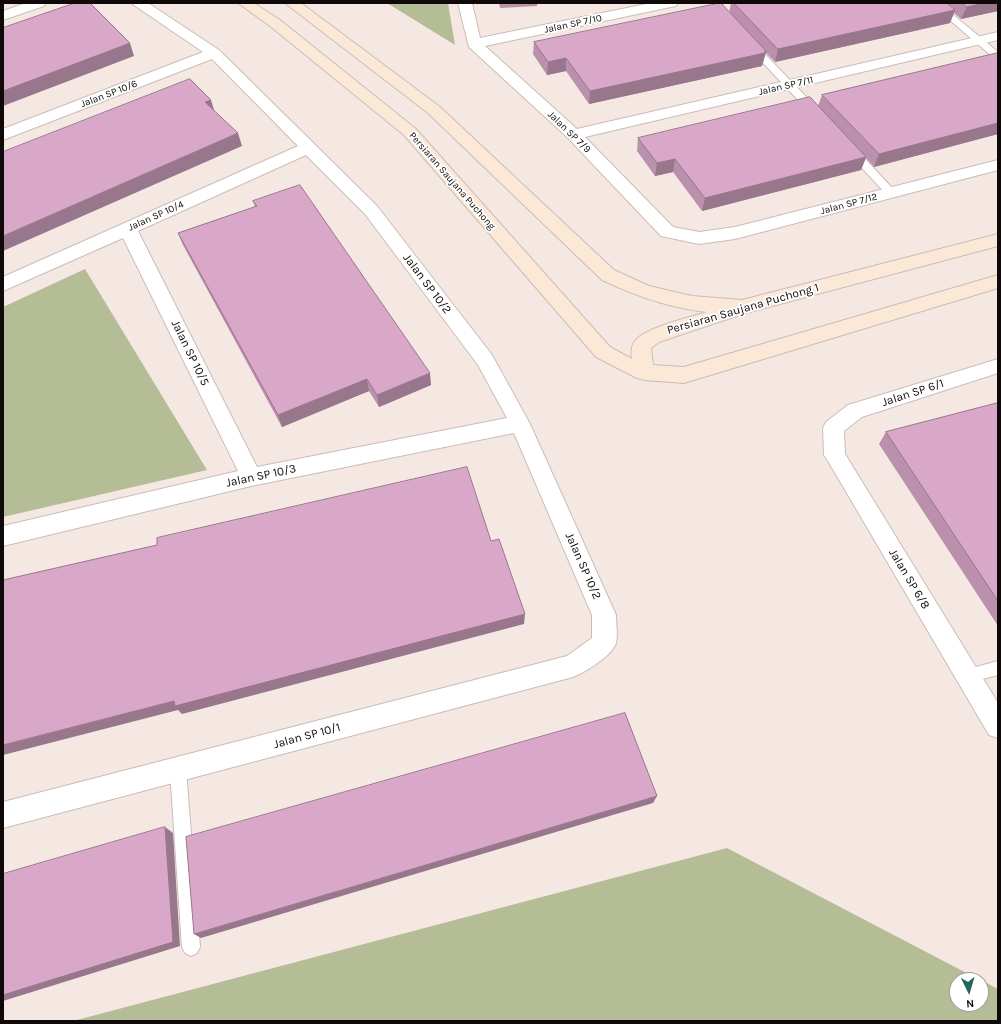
<!DOCTYPE html>
<style>
body{margin:0}
#map{position:relative;width:1001px;height:1024px;overflow:hidden;background:#f5e8e3;font-family:Karla,sans-serif}
canvas{display:block}
.frame{position:absolute;inset:0;border:4px solid #0f0a09;pointer-events:none}
.north{position:absolute;left:949px;top:972px;width:40px;height:40px;box-sizing:border-box;background:#fff;border:1px solid #9f9d9d;border-radius:50%;rotate:175deg;font-size:11px;font-weight:700;line-height:16px;text-align:center;color:#0f0a09}
.north::after{content:'';display:block;margin:auto;width:14px;height:18px;background:#21675b;clip-path:polygon(50% 0,100% 100%,50% 72%,0 100%)}
</style>
<div id="map">
<canvas width="1001" height="1024"></canvas>
<div class="frame"></div>
<div class="north">N</div>
</div>
<script>
const ctx = document.querySelector('canvas').getContext('2d');
ctx.lineJoin = 'round';
function fill(path, color) {
  ctx.fillStyle = color;
  ctx.fill(path, 'evenodd');
}
function strokePath(path, color, width, dash) {
  ctx.strokeStyle = color;
  ctx.lineWidth = width;
  ctx.lineCap = dash ? 'butt' : 'round';
  ctx.setLineDash(dash || []);
  ctx.stroke(path);
}
function drawText(font, color, halo, rows, align = 'center') {
  ctx.font = font + ' Karla,sans-serif';
  ctx.lineWidth = 3.5;
  ctx.setLineDash([]);
  ctx.textBaseline = 'middle';
  ctx.strokeStyle = halo;
  ctx.fillStyle = color;
  for (const [text, x, y, turn = 0] of rows) {
    ctx.save();
    ctx.translate(x, y);
    ctx.rotate((+turn || 0) * Math.PI / 180);
    ctx.textAlign = isNaN(turn) ? turn : align;
    if (halo) ctx.strokeText(text, 0, 0);
    ctx.fillText(text, 0, 0);
    ctx.restore();
  }
}
fill(new Path2D(`
 M387,3H448L455,45Z
 M85,269L207,470L3,517V307Z
 M727,848L980,980H957V1004H981V980L998,989V1021H73Z`), '#b5bd97');
const lane = new Path2D(`
 M930,3H939L998,52V60L995,59Z
 M752,43L755,44L820,111L821,113L820,115H812L749,48V44Z
 M851,147L855,148L895,191L896,193L895,195H887L847,152L846,150Z
 M998,661V675L967,683L961,681L959,676L961,671Z
 M178,762L184,764L186,770L200,947L197,953L191,956L185,953L182,947L170,770L172,764Z`);
const street = new Path2D(`
 M26,3H46L44,6L3,20V11Z
 M131,3H148L219,50L377,206L492,355L530,424L616,615C616,624 618,635 616,643C613,655 584,673 573,677L3,828V802L567,656L592,638V615L514,433L251,486L3,546V526L238,471L123,238L3,291V277L298,146L212,59L3,140V129L203,52ZM306,155L365,214L478,365L507,418L257,467L138,231Z
 M458,3H472L480,38L651,3H678L676,6L671,7L485,46L577,129L998,32V40L585,137L673,227L699,232L735,227L998,160V170L735,239L699,244L661,236L568,138L469,47Z
 M998,359V373L862,417L844,431L845,454L998,703V738L989,735L828,461L824,455L823,428L826,422L848,405Z`);
const secondary = new Path2D(`
 M238,3H254L280,20L416,129L610,347L632,359C631,353 631,346 635,341C644,328 690,317 707,312C669,308 636,296 602,280L428,113L285,3H301L440,107L614,270L649,286L692,296L742,300L998,234V246L746,313L659,342L651,348L653,365L684,367L998,275V288L684,383L644,380L637,378L596,357L404,135L270,26Z`);
strokePath(lane, '#cabdb8', 2);
strokePath(street, '#cabdb8', 2);
strokePath(secondary, '#cabdb8', 2);
fill(lane, '#fff');
fill(street, '#fff');
fill(secondary, '#fbe8d6');
fill(new Path2D(`
 M499,3H537V6L500,8Z
 M731,3H998V11L961,19L954,13L950,23L775,62L766,53L762,66L589,104L566,71L547,75L533,54L534,42L729,13Z
 M998,53V134L874,167L866,158L861,170L702,211L673,172L655,176L637,151L638,138L818,106L822,95Z
 M253,201L431,385L379,407L369,391L282,427L183,245L178,233L255,207Z
 M998,403V626L879,444L886,432Z`), '#bb90ac');
fill(new Path2D(`
 M983,3H998V11L961,19L967,7Z
 M955,10L950,23L775,62L778,49Z
 M130,43L134,56L3,106V91Z
 M766,51L762,66L589,104L590,91Z
 M566,58V71L547,75L548,62Z
 M211,100L215,113L205,102Z
 M998,123V134L874,167L879,154Z
 M238,133L242,146L3,251V236Z
 M866,157L861,170L702,211L705,198Z
 M675,159L673,172L655,176L657,163Z
 M430,373L431,385L379,407L377,395Z
 M367,379L369,391L282,427L278,415Z
 M525,614L524,624L182,714L178,710L3,755V745L174,701Z
 M657,796L653,803L201,938L194,934Z
 M165,827L173,833L180,946L3,1001V995Z`), '#98768c');
const building = new Path2D(`
 M75,3H90L130,43L3,91V28Z
 M721,3L766,51L764,52L765,53L590,91L566,58L548,62L534,42Z
 M734,3H947L955,10L778,49Z
 M962,3H983L967,7Z
 M998,53V123L879,154L822,95Z
 M190,79L211,100L205,102L238,133L3,236V152Z
 M810,97L866,157L705,198L675,159L657,163L638,138Z
 M300,185L430,373L377,395L367,379L278,415L178,233L257,206L253,201Z
 M998,403V601L886,432Z
 M467,467L491,541L499,539L525,614L175,706L174,701L3,745V580L157,545V538Z
 M625,713L657,796L194,934L186,837Z
 M165,827L173,942L3,995V874Z`);
fill(building, '#d9a8c8');
strokePath(building, '#98768c', 1);
drawText('10px', '#0f0a09', '#fff', [
 ["Jalan SP 7/10",573,24,-12],
 ["Jalan SP 7/11",786,86,-13],
 ["Jalan SP 10/6",109,94,-21],
 ["Jalan SP 7/9",569,132,44],
 ["Persiaran Saujana Puchong",452,181,49],
 ["Jalan SP 7/12",849,204,-15],
 ["Jalan SP 10/4",156,216,-24]
]);
drawText('12px', '#0f0a09', '#fff', [
 ["Jalan SP 10/2",427,284,53],
 ["Persiaran Saujana Puchong 1",743,309,-16],
 ["Jalan SP 10/5",190,353,64],
 ["Jalan SP 6/1",913,393,-18],
 ["Jalan SP 10/3",261,476,-12],
 ["Jalan SP 10/2",583,566,66],
 ["Jalan SP 6/8",909,579,59],
 ["Jalan SP 10/1",307,736,-15]
]);
</script>
